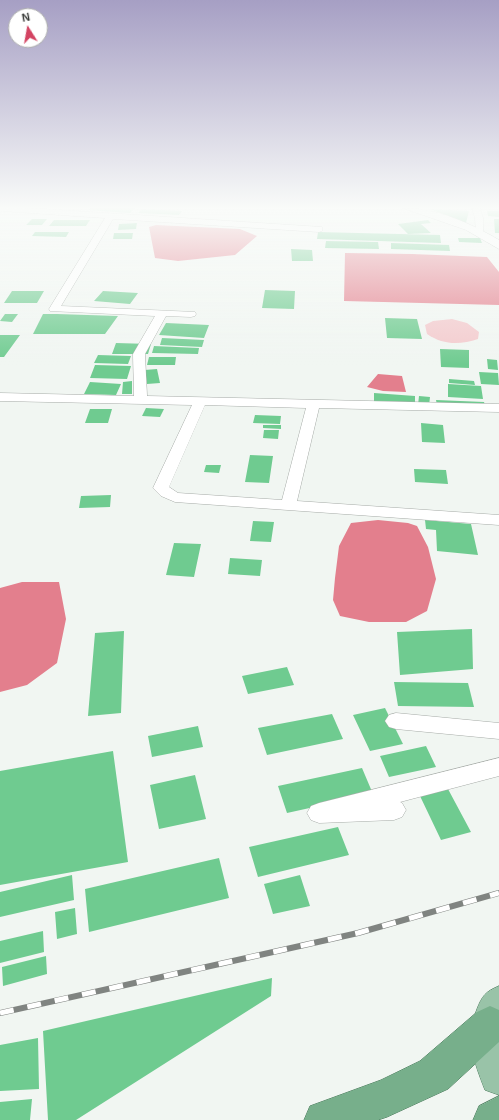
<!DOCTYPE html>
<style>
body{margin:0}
#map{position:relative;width:499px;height:1120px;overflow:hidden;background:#f1f6f2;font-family:Helvetica,sans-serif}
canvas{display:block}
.north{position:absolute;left:8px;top:8px;width:40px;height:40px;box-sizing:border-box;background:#fff;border:1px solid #aeafae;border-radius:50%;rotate:349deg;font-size:11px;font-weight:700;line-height:16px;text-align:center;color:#343634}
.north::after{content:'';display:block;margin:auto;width:14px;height:18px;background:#d34362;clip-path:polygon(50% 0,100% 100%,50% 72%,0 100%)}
</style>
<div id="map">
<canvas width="499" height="1120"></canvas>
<div class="north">N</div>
</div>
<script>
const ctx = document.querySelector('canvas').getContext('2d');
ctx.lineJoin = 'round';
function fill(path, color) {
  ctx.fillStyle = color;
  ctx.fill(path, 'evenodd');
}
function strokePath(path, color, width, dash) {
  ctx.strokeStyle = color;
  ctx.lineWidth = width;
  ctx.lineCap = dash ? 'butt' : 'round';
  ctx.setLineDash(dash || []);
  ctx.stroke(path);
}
fill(new Path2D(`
 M452,319L467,323L479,332L478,339C460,345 443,345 427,334L425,325L433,321Z`), '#f3c9cc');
fill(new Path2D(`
 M156,225L240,229L257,236L235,255L178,261L155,258L149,227Z
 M345,253L412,254L487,257L499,272V305L344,301Z
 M378,374L402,376L406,392L383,391L367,387Z
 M378,520L408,523L417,526L428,547L436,579L427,611L406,622H369L340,616L333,600L335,578L339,546L351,523Z
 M22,582H59L66,619L57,663L27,685L0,692V588Z`), '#e37f8d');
fill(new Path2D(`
 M91,208H135L130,213L88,210Z
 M142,209L182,211L179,215L138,213Z
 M430,209L469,211L466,223Z
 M487,211H499V217L488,216Z
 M32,219H47L42,225H26Z
 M494,219H499V233H495Z
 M54,220H90L86,226H49Z
 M428,220L431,223L421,224L431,233L408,234L398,224Z
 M137,223L136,229L118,230L119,224Z
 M35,232H69L66,237L32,236Z
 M318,232L440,235L441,243L317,239Z
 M114,233H133L132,239H113Z
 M458,238H480L482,243L459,242Z
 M326,241L378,242L379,249L325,248Z
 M391,243L449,245L450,251L391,249Z
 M291,249L312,250L313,261H292Z
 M265,290L295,291L294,309L262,308Z
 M12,291H44L37,303H4Z
 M103,291L138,293L130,304L94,301Z
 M5,314H18L12,322L0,321Z
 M43,314H57L118,316L105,334H33Z
 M385,318L417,319L422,339L387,338Z
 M166,323L209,325L204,338L159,335Z
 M0,335H20L4,357H0Z
 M162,338L204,340L202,347L160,345Z
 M116,343L151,344L148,354H112Z
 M154,346L199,348L198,354L152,353Z
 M440,349L469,350V368L441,367Z
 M98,355L131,356L128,364L94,363Z
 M149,357H176L175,365H147Z
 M487,359L497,360L498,370L488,369Z
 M95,365L131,366L127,379L90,378Z
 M157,369L160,383L147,384L145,370Z
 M479,372L498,373L499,385L481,384Z
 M449,379L474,381L475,385L449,383Z
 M132,381V394H122L123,382Z
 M90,382L121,384L116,395L84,394Z
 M448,384L481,386L483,399L448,397Z
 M374,393L415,396V406L374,403Z
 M419,396L430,397L429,406L418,405Z
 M436,400L484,402L486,408L437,405Z
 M146,408L164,409L160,417L142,416Z
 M90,409H112L108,423H85Z
 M255,415L281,416L280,424L253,423Z
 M421,423L443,425L445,443L422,442Z
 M263,425H281V429L263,428Z
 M264,430H279L278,439L263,438Z
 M250,455L273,456L269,483L245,482Z
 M206,465H221L219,473L204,472Z
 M414,469L446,470L448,484L415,482Z
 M111,495L110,507L79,508L81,496Z
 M425,520L471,524L478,555L437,551L436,530L426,529Z
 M253,521L274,522L271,542L250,541Z
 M174,543L201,544L194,577L166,575Z
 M230,558L262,560L260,576L228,574Z
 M472,629L473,669L400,675L397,632Z
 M124,631L121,713L88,716L95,633Z
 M287,667L294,685L248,694L242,676Z
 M394,682L468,683L474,707L398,706Z
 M385,708L403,744L370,751L353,715Z
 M332,714L343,739L267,755L258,728Z
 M198,726L203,747L152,757L148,736Z
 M426,746L436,767L389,777L380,756Z
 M113,751L128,862L0,885V771Z
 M362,768L373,794L287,813L278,786Z
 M195,775L206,819L159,829L150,785Z
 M448,789L471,832L441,840L420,796Z
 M338,827L349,855L258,877L249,847Z
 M219,858L229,898L89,932L85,889Z
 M72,875L74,900L0,917V892Z
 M300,875L310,906L273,914L264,884Z
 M75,908L77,934L57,939L55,912Z
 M43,931L44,952L0,963V941Z
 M46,956L47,974L3,986L2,967Z
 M272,978L271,996L76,1120H48L43,1031Z
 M38,1038L39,1089L0,1091V1045Z
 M32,1099L30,1120H0V1102Z`), '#6fcb90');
const minor = new Path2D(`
 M0,208H29L322,227V231L319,232L113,219L61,306L195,312L196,314L195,316L191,317L166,316L145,354L147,396L499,404V412L319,408L297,501L499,515V525L175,502L161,496L153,488L192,405L0,401V393L134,396L133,354L155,316L50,311L49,309L105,218L0,211ZM205,405L306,408L282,500L178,493L169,487Z
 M472,208H480L483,218V236H477L476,234L475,218Z
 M396,713L499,723V739L396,729L389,727L385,721L389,715Z
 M499,758V776L400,802L402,803L406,810L402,817L394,820L319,823L311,820L307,813L311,806L319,803Z`);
const secondary = new Path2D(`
 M403,208C437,208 470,223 499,240V249L466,230Z`);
const primary = new Path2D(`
 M499,986V1095L485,1090C474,1062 465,1038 477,1009C482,996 486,991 499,986Z`);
const trunk = new Path2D(`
 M490,1006L499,1010V1042L448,1089L387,1117L378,1120H304L310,1106L381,1080L420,1061L477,1012Z
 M499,1096V1120H473L479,1106Z`);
strokePath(minor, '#a6aba7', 1);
strokePath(secondary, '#a6aba7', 1);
strokePath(primary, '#49785a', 1);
strokePath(trunk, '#49785a', 1);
fill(minor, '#fff');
fill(secondary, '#fff');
fill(primary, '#99c3a8');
fill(trunk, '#77af8b');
const rail = new Path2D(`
 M0,1013L358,933L499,893`);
strokePath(rail, '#808481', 6);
strokePath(rail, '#fff', 5, [14]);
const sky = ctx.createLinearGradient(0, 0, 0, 365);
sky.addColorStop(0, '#a69fc4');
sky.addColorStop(0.57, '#f9fbf9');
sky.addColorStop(1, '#f9fbf900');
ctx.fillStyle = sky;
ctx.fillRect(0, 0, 499, 365);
</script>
